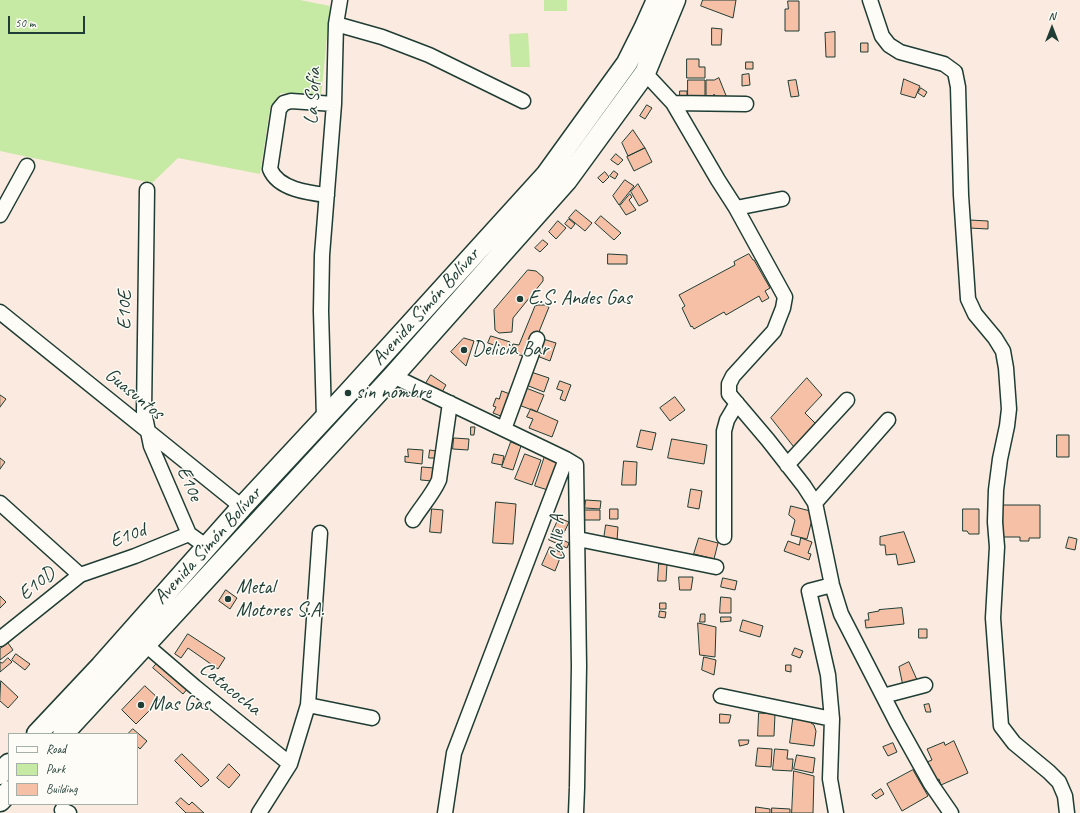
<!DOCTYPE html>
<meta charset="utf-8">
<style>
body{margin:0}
#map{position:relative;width:1080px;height:813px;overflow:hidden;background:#fbeadf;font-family:Caveat,sans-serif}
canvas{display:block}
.legend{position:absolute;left:8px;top:733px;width:130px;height:72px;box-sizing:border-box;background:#fdfcf7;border:1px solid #a4b0a9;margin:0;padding:5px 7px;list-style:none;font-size:12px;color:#1f3d34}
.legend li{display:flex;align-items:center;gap:8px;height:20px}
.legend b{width:20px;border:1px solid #a4b0a9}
.north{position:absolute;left:1032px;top:8px;width:40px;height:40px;-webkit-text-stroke:3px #fdfcf7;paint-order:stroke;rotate:0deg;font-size:11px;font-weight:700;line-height:16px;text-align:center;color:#1f3d34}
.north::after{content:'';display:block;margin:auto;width:14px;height:18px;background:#1f3d34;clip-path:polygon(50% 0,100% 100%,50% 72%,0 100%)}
.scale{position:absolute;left:8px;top:16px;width:77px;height:18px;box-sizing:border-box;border:2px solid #1f3d34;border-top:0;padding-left:5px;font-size:12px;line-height:14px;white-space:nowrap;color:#1f3d34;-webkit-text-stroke:3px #fdfcf7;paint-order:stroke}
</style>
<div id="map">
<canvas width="1080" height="813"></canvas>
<ul class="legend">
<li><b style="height:5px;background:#fdfcf7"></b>Road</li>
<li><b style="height:11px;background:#c6e9a3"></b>Park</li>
<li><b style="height:11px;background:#f5c0a6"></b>Building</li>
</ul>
<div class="north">N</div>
<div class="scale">50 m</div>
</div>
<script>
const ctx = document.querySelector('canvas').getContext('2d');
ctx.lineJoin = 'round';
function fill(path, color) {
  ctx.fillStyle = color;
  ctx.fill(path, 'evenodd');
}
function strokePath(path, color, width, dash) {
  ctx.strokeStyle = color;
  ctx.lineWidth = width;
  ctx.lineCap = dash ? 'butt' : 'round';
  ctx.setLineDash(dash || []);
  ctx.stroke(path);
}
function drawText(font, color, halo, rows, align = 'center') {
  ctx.font = font + ' Caveat,sans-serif';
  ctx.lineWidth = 3;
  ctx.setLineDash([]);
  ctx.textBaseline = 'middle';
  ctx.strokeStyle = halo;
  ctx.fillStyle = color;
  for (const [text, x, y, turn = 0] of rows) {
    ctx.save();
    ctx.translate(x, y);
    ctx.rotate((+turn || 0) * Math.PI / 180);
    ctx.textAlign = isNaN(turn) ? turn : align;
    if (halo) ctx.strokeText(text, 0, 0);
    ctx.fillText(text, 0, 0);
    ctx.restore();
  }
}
fill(new Path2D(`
 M0,0H300L330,6L321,97L281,93L270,108L260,174L178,158L152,183L0,151Z
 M544,0H567V11H544Z
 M528,33L530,67H511L509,34Z`), '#c6e9a3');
const building = new Path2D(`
 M703,0H736L733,18L701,6Z
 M788,1H799V31H785V9H788Z
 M712,28L722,29L721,45H712Z
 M835,32V57H826L825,33Z
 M861,43H868V52H861Z
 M687,59H699V67H705V78H687Z
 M746,62H753V69H746Z
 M749,74L750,85L742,86V75Z
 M719,78L727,98L717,102L714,94V97H706V80H714Z
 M904,79L920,86L915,98L901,94Z
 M688,80H705V102H688Z
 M796,80L799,96L791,97L788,81Z
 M921,88L927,92L924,97L918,93Z
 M680,91H687V100H680Z
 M647,105L652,108L645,119L640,116Z
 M633,130L645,148L628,156L622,143Z
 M645,148L652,162L634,171L627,157Z
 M616,154L623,160L618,165L611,160Z
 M614,171L618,174L615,179L610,176Z
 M605,172L609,177L603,183L598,178Z
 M625,180L634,186L619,205L613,196Z
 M638,184L648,201L639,206L631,192Z
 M630,194L632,197L629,200L636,210L626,215L620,206Z
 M576,210L592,223L585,231L569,218Z
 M601,216L621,233L614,240L595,223Z
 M569,219L575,224L571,229L565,224Z
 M969,220L988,221V229L969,228Z
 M558,221L566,228L556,239L549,232Z
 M543,240L548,244L540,252L535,248Z
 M608,254L627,255V264H608Z
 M749,254L753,260H754L770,288L765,291L769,298L762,302L759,296L726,315L724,312L694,329L692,326L691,327L682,308L685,306L679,295L735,265L734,262Z
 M528,270L536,271L543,277V281L513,318L512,332L499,333L495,330L494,310Z
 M539,305H545L549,307L530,354L527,357L509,352L513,344L519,345L535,306Z
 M491,336L510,342L508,350L488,343Z
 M464,338L474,341L466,366L451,352Z
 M543,339L556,343L550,361L537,356Z
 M531,372L549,378L544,392L526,385Z
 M431,375L446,385L441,394L425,385Z
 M807,378L822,395L805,413L817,425L797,451L771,418Z
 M560,381L571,385L565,401L560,399L563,391L557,389Z
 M526,388L544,395L537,412L519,405Z
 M502,391L515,396L506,418L493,413L496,407L493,406L496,398L499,399Z
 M0,395L6,399L0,407Z
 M675,397L685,410L670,421L660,408Z
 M531,409L558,421L552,437L529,428L533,419L527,417Z
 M471,427H475L474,435H471Z
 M641,430L656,433L652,450L637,447Z
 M1057,435H1069V457H1057Z
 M454,438L469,439L468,450L453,449Z
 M672,439L707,445L704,464L668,458Z
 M511,442L521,446L513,470L502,467Z
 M408,449L423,450L422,464L405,462V456L408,457Z
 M430,450L436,451L435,458H429Z
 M494,454L504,456L502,465L492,463Z
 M525,454L541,460L532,485L515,479Z
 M545,456L561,461L551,491L535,486Z
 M0,458L5,462L0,469Z
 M624,461L637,462L636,485H622Z
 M422,467L434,468L432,481L421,480Z
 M691,489L702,491L699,509L688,507Z
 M586,500L601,501L600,509L585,508Z
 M496,502L516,504L513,544L493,543Z
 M1003,505H1040V538H1029V541H1020V537H1003Z
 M791,506L814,512L807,539L791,535L795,520L789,515Z
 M432,509L443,510L441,533L430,532Z
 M610,509H618V519H610Z
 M963,509H979V534H969L967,531H963Z
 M585,510H600V520H585Z
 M559,518L569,522L561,539L569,543L567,548L549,540Z
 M606,525L618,527L617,541L604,539Z
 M904,532L915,562L898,565L896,554L886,555L885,545H880V537Z
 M1069,537L1077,539L1075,550L1066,548Z
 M699,538L718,543L714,559L694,554Z
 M801,538L812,542L808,553L811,554L809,560L784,551L788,541L799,545Z
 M550,547L562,553L555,571L542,565Z
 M659,564H667L666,581H658Z
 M679,577H693L691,590H680Z
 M723,578L737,581L735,590L721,587Z
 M226,590L237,598L230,609L219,601Z
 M0,596L6,602L0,608Z
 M721,597L731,598V613H720Z
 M660,603H666V609H660Z
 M902,608L904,624L866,628L865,620H869L868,613L879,611V610Z
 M660,611L666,612L665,618L659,617Z
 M701,614H705V622H700Z
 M721,617H731V621L721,622Z
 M743,620L763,626L760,637L740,631Z
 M698,623L716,627L715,657L700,655Z
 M919,629H927V638H919Z
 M188,634L225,658L218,669L188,648L181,658L175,654Z
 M8,643L13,650L0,660V649Z
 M795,648L803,651L800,658L792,655Z
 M16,654L30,664L25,670L12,660Z
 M704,657L716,660L714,675L702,670Z
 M8,658L12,662L0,672V662L2,663Z
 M158,662L189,687L183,694L153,668Z
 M909,662L918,682L903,686L899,667Z
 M786,665H791V672L786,671Z
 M1,681L18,697L8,708L0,701Z
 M145,686L160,700L136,724L122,710Z
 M929,704L931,712H926L924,705Z
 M794,712L812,715L811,723L814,725L816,731L814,746L790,743Z
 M759,713L775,714L774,736H758Z
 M720,714L731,715L729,723H720Z
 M133,729L147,741L140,749L137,746V734H128Z
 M739,740H749L748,744L740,746Z
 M954,741L968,773L941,785L939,779L935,781L927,762L932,760L927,749L944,742L945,745Z
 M893,743L897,752L888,756L883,747Z
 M758,748L772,749L771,767L756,766Z
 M775,749L788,750L787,759H793L792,771L773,770Z
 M182,754L209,780L201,787L175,761Z
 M797,755L815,758L813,773L794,769Z
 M229,764L240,775L229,788L217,778Z
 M913,770L928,796L902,811L887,784Z
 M794,771L814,776L813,813H792Z
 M881,789L884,794L876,799L872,795Z
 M181,798L189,805L192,802L204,813H186L176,803Z
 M756,807L770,809V813H756Z
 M772,808L790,809V813H772Z`);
fill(building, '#f5c0a6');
strokePath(building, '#1f3d34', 1);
const minor = new Path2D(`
 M870,0L882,36L889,45L900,52L944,64L955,72L958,87L961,195L968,299L975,314L995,338L1003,351L1006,368L1009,409L1007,426L1000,459L996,490L995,522L997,547L993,618L1001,726L1014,743L1049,772L1059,782L1065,796L1067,813
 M336,24L382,37L429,55L523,101
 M645,73L673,103L718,180L736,208L785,297L783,308L774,331L733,376L729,384V394L768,440L804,486L815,503L832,585L841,614L897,723L931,784L951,813
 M673,103L746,104
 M147,190L144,412L151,446L189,534L207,547
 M327,195C308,193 278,189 270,169L279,109L284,103L291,101L334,104
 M736,208L782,199
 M0,215L27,166
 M0,312L242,507
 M393,376L566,459L576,465L579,666L577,788L576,813
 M324,418L321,311L322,255L334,104L336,24L340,0
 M504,429L537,339
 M787,465L847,400
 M0,503L80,575
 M815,503L888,420
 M413,520C421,507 433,494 439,480L450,403
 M724,537V431L727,420L737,403
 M578,539L716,567
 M832,585L809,591L828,675L832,719L830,779L836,813
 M0,639L80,575L135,556L189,534
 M146,645L195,687L290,764
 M721,696L832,719
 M883,696L925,685
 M308,705L372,718
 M62,810L69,813
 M259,813L290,764L308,705L320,533
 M445,813L454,753L566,459`);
const highway = new Path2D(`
 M37,734L101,666L242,507L348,393L546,175L627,63L644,29L657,0
 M63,734L393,376L567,180L645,73L675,0
 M0,774L9,764
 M0,801L9,791`);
strokePath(minor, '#1f3d34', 17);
strokePath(highway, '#1f3d34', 23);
strokePath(minor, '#fdfcf7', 14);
strokePath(highway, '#fdfcf7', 20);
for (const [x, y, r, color] of [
 [520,299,4,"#1f3d34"],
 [464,350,4,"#1f3d34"],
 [348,393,4,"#1f3d34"],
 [228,599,4,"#1f3d34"],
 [141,705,4,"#1f3d34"]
]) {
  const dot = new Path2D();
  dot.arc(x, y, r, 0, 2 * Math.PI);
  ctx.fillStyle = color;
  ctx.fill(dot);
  strokePath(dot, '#fdfcf7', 1.5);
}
drawText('20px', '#1f3d34', '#fdfcf7', [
 ["La Sofía",313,96,-87],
 ["Avenida Simón Bolívar",426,307,-48],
 ["E10E",125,310,-89],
 ["Guasuntos",134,394,39],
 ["E10e",189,484,66],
 ["E10d",128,536,-20],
 ["Calle A",558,538,-91],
 ["Avenida Simón Bolívar",208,546,-48],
 ["E10D",37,584,-39],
 ["Catacocha",230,689,39]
]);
drawText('20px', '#1f3d34', '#fdfcf7', [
 ["E.S. Andes Gas",528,299],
 ["Delicia Bar",472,350],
 ["sin nombre",356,393],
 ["Metal",236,588],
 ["Motores S.A.",236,611],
 ["Mas Gas",149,705]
], 'left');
</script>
